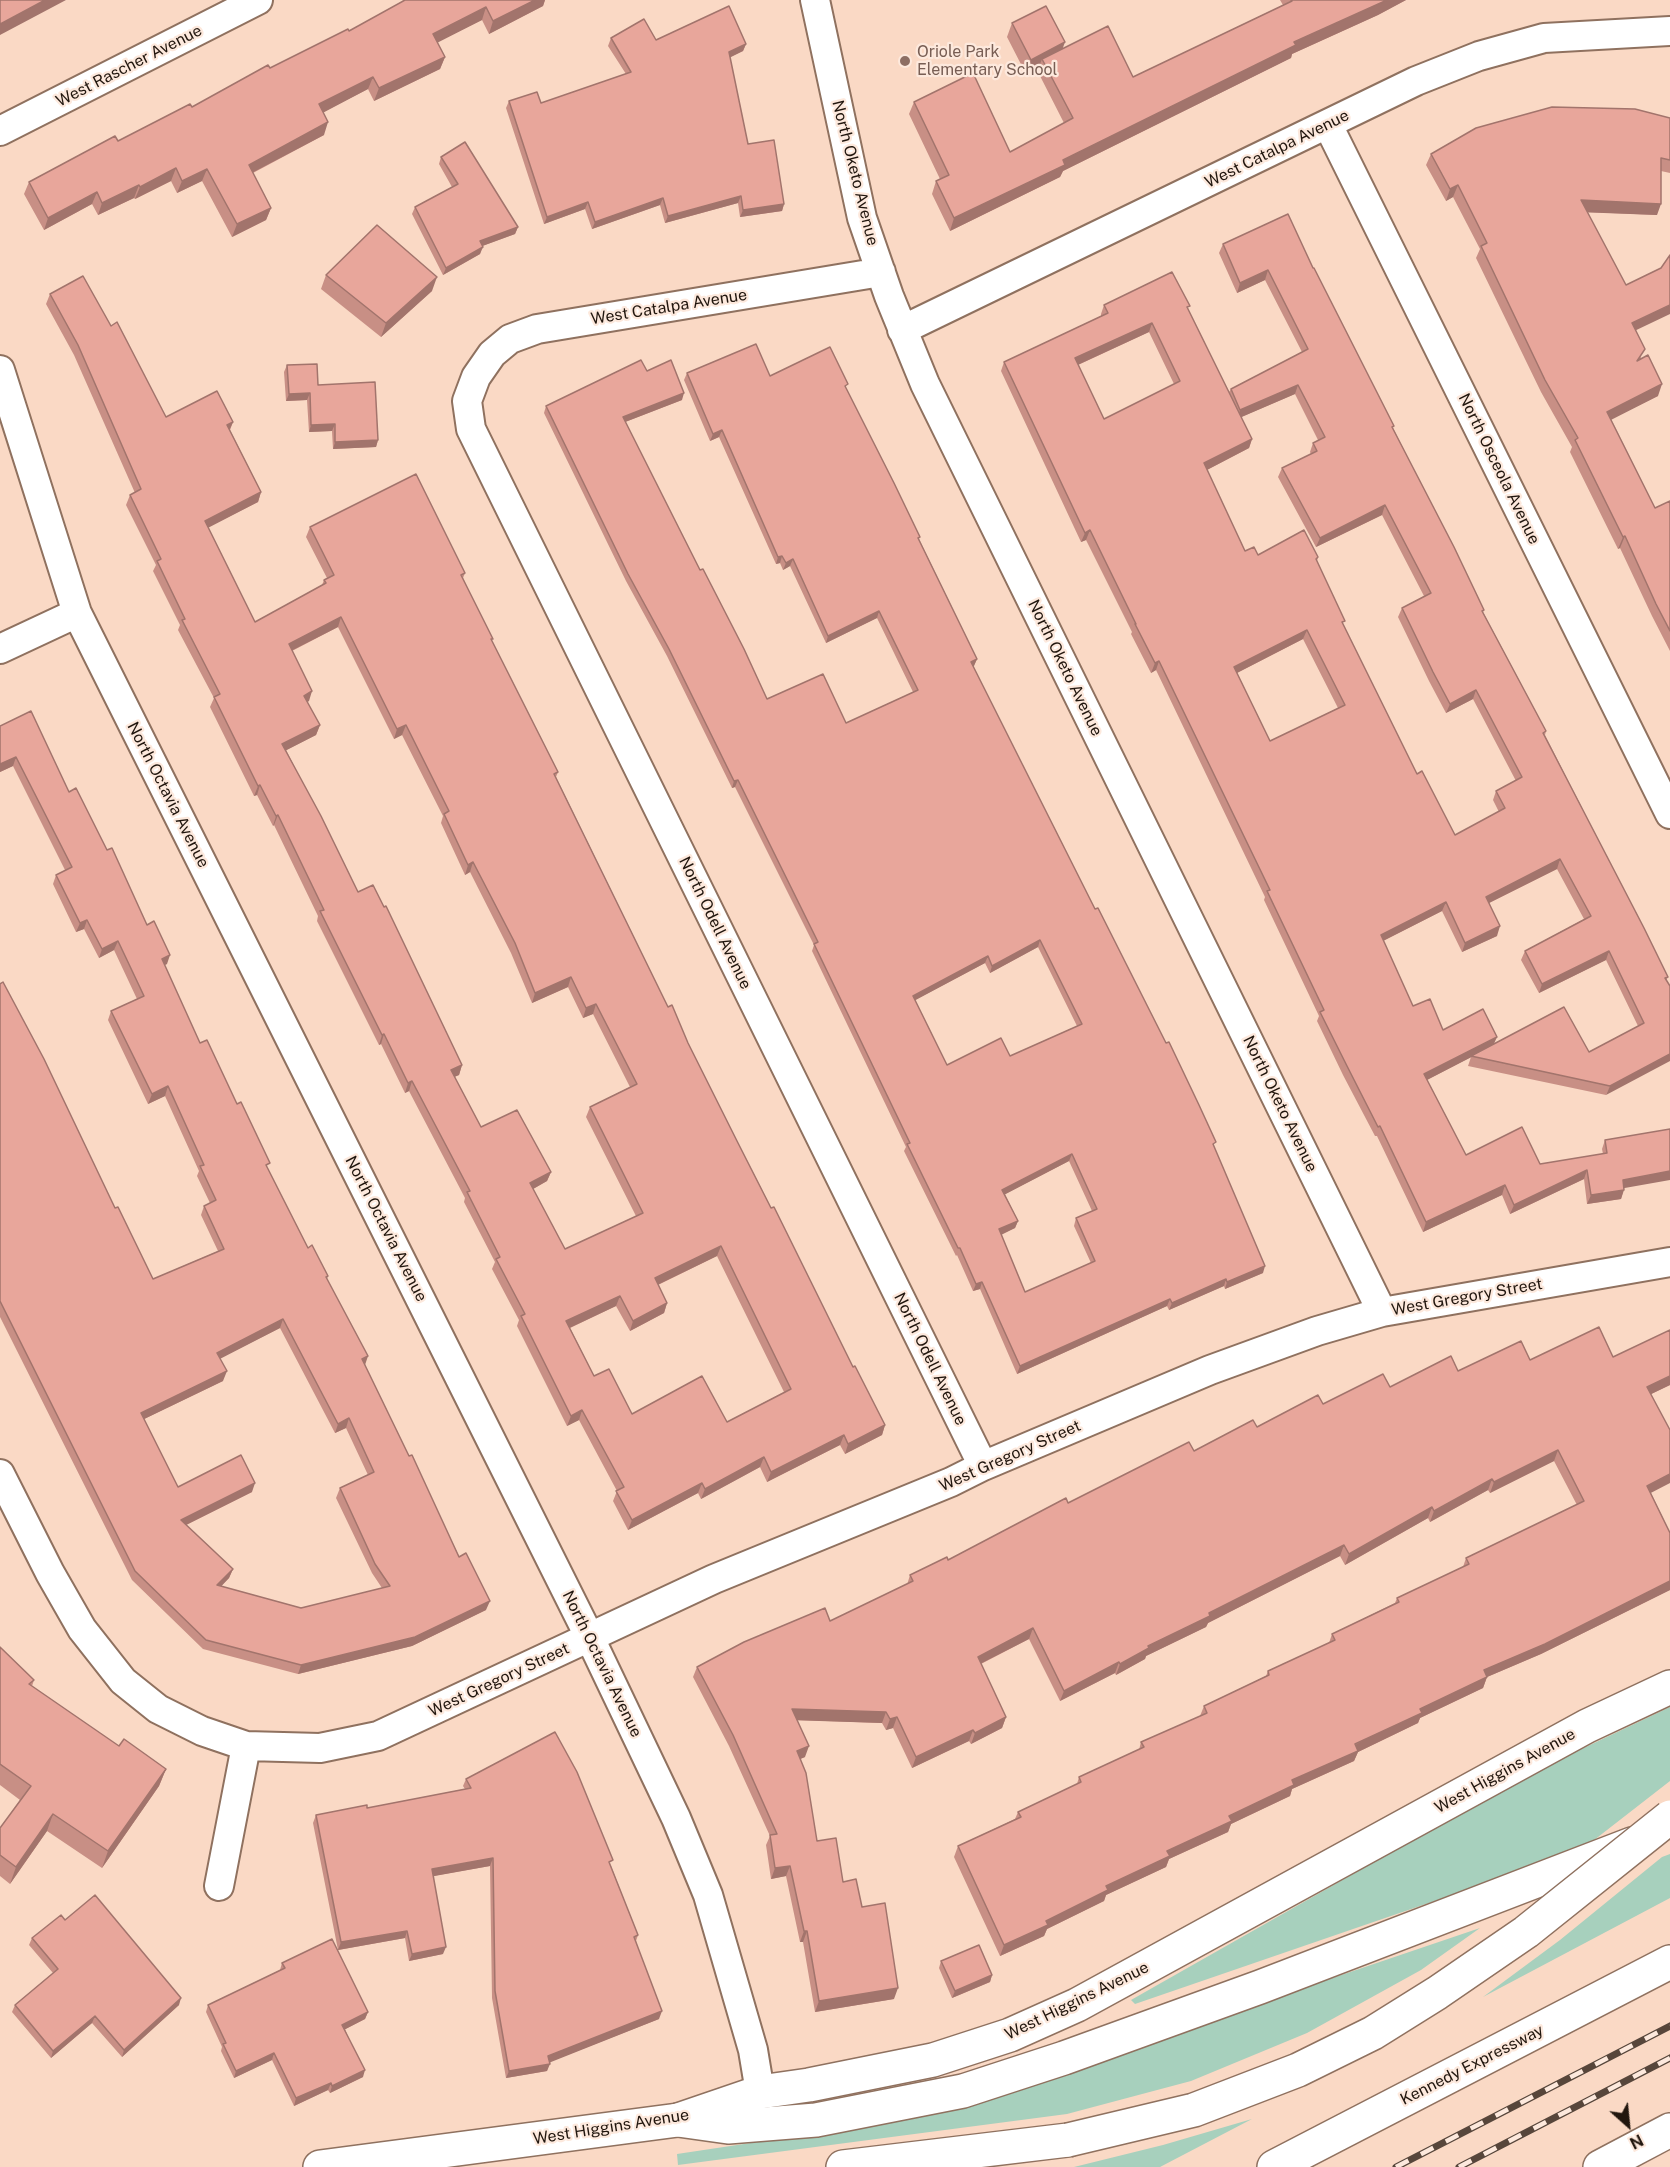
<!DOCTYPE html>
<style>
body{margin:0}
#map{position:relative;width:1670px;height:2167px;overflow:hidden;background:#fad9c5;font-family:"Public Sans",sans-serif}
canvas{display:block}
.north{position:absolute;left:1598px;top:2095px;width:60px;height:60px;-webkit-text-stroke:4px #fde9dd;paint-order:stroke;rotate:153deg;font-size:16px;font-weight:700;line-height:24px;text-align:center;color:#21160e}
.north::after{content:'';display:block;margin:auto;width:21px;height:27px;background:#21160e;clip-path:polygon(50% 0,100% 100%,50% 72%,0 100%)}
</style>
<div id="map">
<canvas width="1670" height="2167"></canvas>
<div class="north">N</div>
</div>
<script>
const ctx = document.querySelector('canvas').getContext('2d');
ctx.lineJoin = 'round';
function fill(path, color) {
  ctx.fillStyle = color;
  ctx.fill(path, 'evenodd');
}
function strokePath(path, color, width, dash) {
  ctx.strokeStyle = color;
  ctx.lineWidth = width;
  ctx.lineCap = dash ? 'butt' : 'round';
  ctx.setLineDash(dash || []);
  ctx.stroke(path);
}
function drawText(font, color, halo, rows, align = 'center') {
  ctx.font = font + ' "Public Sans",sans-serif';
  ctx.lineWidth = 4.5;
  ctx.setLineDash([]);
  ctx.textBaseline = 'middle';
  ctx.strokeStyle = halo;
  ctx.fillStyle = color;
  for (const [text, x, y, turn = 0] of rows) {
    ctx.save();
    ctx.translate(x, y);
    ctx.rotate((+turn || 0) * Math.PI / 180);
    ctx.textAlign = isNaN(turn) ? turn : align;
    if (halo) ctx.strokeText(text, 0, 0);
    ctx.fillText(text, 0, 0);
    ctx.restore();
  }
}
fill(new Path2D(`
 M1670,1707V1781L1580,1851L1135,2004L1131,2000L1531,1773Z
 M1670,1854V1898L1483,1997L1560,1940L1662,1857Z
 M1480,1928L1421,1970L1307,2033L1191,2081L1067,2114L678,2165L677,2154L844,2129L1016,2090L1150,2045L1303,1988Z
 M1252,2119L1160,2167H1074L1163,2145Z`), '#a7d0bd');
const street = new Path2D(`
 M815,0L862,218L889,296L925,384L1382,1312
 M1328,125L1670,814
 M0,131L258,0
 M881,272L537,329L510,339L492,354L476,377L467,401L471,429L983,1466
 M902,330L1416,81L1479,56L1544,38L1670,31
 M0,370L77,613L590,1638L676,1818L708,1895L753,2050L760,2092
 M0,649L77,613
 M0,1474L50,1573L82,1629L123,1681L158,1709L202,1731L246,1746L320,1748L378,1736L714,1579L951,1482L983,1466L1210,1370L1317,1331L1382,1312L1670,1262
 M219,1886L246,1746`);
const primary = new Path2D(`
 M320,2167L678,2120L760,2092L809,2085L933,2060L1010,2035L1077,2005L1587,1726L1670,1687
 M843,2167L1068,2140`);
const highway = new Path2D(`
 M678,2120L728,2127L816,2120L963,2091L1064,2058L1260,1987L1632,1844
 M1274,2167L1670,1962
 M1600,2167L1670,2130`);
strokePath(street, '#8f715f', 32);
strokePath(primary, '#8f715f', 36);
strokePath(highway, '#8f715f', 36);
strokePath(street, '#fff', 28);
strokePath(primary, '#fff', 33);
strokePath(highway, '#fff', 33);
const rail = new Path2D(`
 M1396,2167L1670,2026
 M1459,2167L1670,2058`);
strokePath(rail, '#57463b', 7);
strokePath(rail, '#fde9dd', 4.5, [14]);
const primaryBridge = new Path2D(`
 M1068,2140L1194,2110L1298,2070L1373,2033L1437,1993L1526,1932L1670,1817`);
strokePath(primaryBridge, '#8f715f', 36, []);
strokePath(primaryBridge, '#fff', 33);
fill(new Path2D(`
 M403,0H545L543,6L489,34L482,20L437,42L445,57L440,69L374,101L368,89L323,112L324,135L253,173L271,208L266,220L232,237L202,181L177,193L171,181L135,199L134,198L98,215L92,204L44,230L24,194L29,182L192,107L270,68L349,31L402,2Z
 M1280,0H1406L1378,15L1292,54L1291,58L1063,171L1060,177L950,231L932,194L936,181L940,179L909,114L914,102L1010,152L1064,123L1038,72L1039,67L1026,74L1007,37L1012,23L1063,49L1133,77L1283,5Z
 M611,38L746,44L743,51L730,57L748,144L784,204L782,211L740,217L738,203L665,223L660,205L592,229L585,209L544,224L506,108L509,101L541,103L626,74L608,46Z
 M1670,118V173L1661,171L1657,215L1587,212L1636,330L1641,359L1658,396L1611,419L1655,508L1670,501V651L1652,616L1620,548L1618,549L1570,452L1572,447L1541,392L1476,258L1480,249L1453,197L1446,201L1426,165L1431,154Z
 M441,157L518,227L515,234L482,246L480,254L443,275L412,214L415,207L452,187L439,164Z
 M1223,244L1313,268L1484,610L1483,612L1546,731L1545,735L1668,977L1606,1095L1468,1066L1471,1057L1427,1080L1466,1155L1540,1164L1603,1154L1602,1149L1605,1140L1624,1188L1621,1199L1587,1204L1584,1179L1510,1214L1502,1195L1423,1232L1377,1136H1375L1343,1075L1317,1021L1319,1016L1264,900L1265,897L1156,670L1151,673L1131,634L1132,632L1086,540L1081,542L1001,371L1004,362L1101,316V314L1104,305L1188,310L1229,392L1231,389L1302,352L1265,280L1237,293L1219,253ZM1149,332L1174,384L1104,419L1078,365ZM1295,394L1318,440L1313,443L1310,452L1311,454L1282,468L1278,477L1316,547L1382,515L1424,596L1402,608L1398,617L1429,681L1446,713L1473,699L1516,781L1496,791L1493,800L1499,812L1455,835L1417,774L1343,625L1317,561L1318,557L1258,555L1245,551L1207,470L1249,448L1252,439L1241,417ZM1303,639L1338,708L1270,741L1237,673ZM1557,869L1584,919L1525,951L1521,960L1539,993L1606,960L1638,1026L1589,1052L1494,1044L1443,1030L1413,1006L1383,941L1442,911L1462,952L1497,936L1489,903Z
 M326,275L432,291L381,337L321,289Z
 M50,294L111,326L166,417L233,422L230,430L261,492L258,502L208,527L255,622L322,585L324,580L327,578L306,537L310,527L465,573L463,578L492,641L558,772L556,777L668,1007L688,1043L737,1141L853,1367L885,1425L882,1435L845,1454L840,1445L767,1482L760,1467L701,1499L698,1493L628,1530L613,1501L617,1491L579,1420L567,1426L517,1326L519,1320L492,1269L495,1262L464,1202L465,1198L409,1091L405,1093L381,1044L379,1045L317,921L318,916L274,825L273,826L257,795L254,796L210,707L214,698L178,630L180,625L153,571L156,565L126,505L130,495L135,493L74,355L46,304ZM338,627L394,739L402,735L443,816L441,823L465,875L470,872L511,953L532,1003L568,987L583,1018L593,1014L630,1087L590,1107L586,1117L636,1216L565,1249L533,1189L547,1181L551,1172L481,1127L454,1077L459,1075L462,1065L358,892L286,750L316,735L320,725L307,702L309,701L292,651ZM717,1256L784,1392L727,1422L632,1414L594,1376L570,1328L616,1306L630,1331L664,1313L667,1303L658,1285Z
 M287,365L318,385L378,440L376,447L333,449L332,431L309,432L307,400L286,401L284,372Z
 M647,371L682,400L625,422L700,570L767,699L846,723L913,692L877,618L826,643L790,566L783,570L780,563L776,564L719,437L710,441L684,380L687,373L770,376L846,388L977,659L973,667L1214,1148L1263,1273L1225,1289L1224,1286L1169,1310L1167,1306L1017,1374L980,1289L973,1291L957,1255L956,1256L904,1151L906,1147L812,951L814,945L735,787L732,788L667,656L626,581L544,413L546,406ZM1038,947L1077,1026L1010,1056L947,1065L915,1000L985,963L990,973ZM1069,1161L1092,1211L1076,1218L1074,1226L1091,1263L1025,1292L1001,1234L1015,1228L1018,1221L1005,1194Z
 M0,726L69,792L107,850L147,925L167,964L164,965L200,1043L268,1169L308,1248L328,1276L327,1279L365,1365L409,1456L486,1610L412,1646L298,1674L203,1649L132,1580L0,1317V984L115,1208L153,1279L218,1251L201,1215L204,1206L210,1203L197,1176L199,1171L165,1096L148,1104L108,1020L111,1011L137,999L114,950L99,958L84,929L76,932L53,884L56,875L65,870L13,766L0,772ZM280,1328L335,1433L346,1428L368,1475L340,1488L336,1498L372,1573L382,1588L301,1608L221,1586L229,1578L233,1569L186,1525L252,1492L178,1487L144,1419L223,1381L220,1358Z
 M1613,1357L1670,1385L1651,1394V1493L1670,1533V1590L1541,1654L1487,1677L1483,1688L1420,1718L1418,1723L1358,1752L1354,1761L1292,1789L1290,1796L1231,1824L1228,1832L1169,1859L1166,1867L1106,1895L1104,1901L1047,1929L1044,1936L1000,1956L954,1857L958,1846L1015,1819L1018,1812L1077,1784L1079,1777L1139,1750L1141,1742L1200,1716L1204,1706L1266,1676L1268,1671L1329,1643L1332,1634L1395,1603L1397,1598L1463,1567L1466,1558L1577,1505L1554,1461L1490,1493L1488,1490L1430,1522L1428,1518L1345,1565L1340,1556L1208,1623L1206,1627L1146,1656L1145,1659L1116,1675L1115,1673L1060,1701L1029,1639L981,1664L1006,1717L1002,1728L971,1744L969,1741L912,1768L893,1728L886,1730L882,1723L797,1720L805,1757L800,1759L817,1841L843,1882L862,1907L894,1999L815,2012L803,1942H800L786,1876L771,1879L766,1845L770,1836L729,1746L693,1677L697,1667L830,1621L907,1585L910,1575L948,1560L1068,1503L1194,1451L1257,1427L1323,1404L1390,1387L1458,1371L1530,1360Z
 M0,1647L34,1680L32,1686L119,1746L166,1769L159,1786L102,1868L47,1831L10,1884L0,1876V1828L20,1800L0,1785Z
 M466,1779L611,1866L638,1935L636,1941L659,2019L549,2062L547,2071L506,2078L492,1998L490,1866L433,1876L443,1954L409,1961L405,1938L338,1950L313,1823L316,1815L367,1808L465,1789L463,1786Z
 M65,1920L179,2005L122,2057L92,2023L51,2058L12,2012L15,2005L53,1973L29,1945L32,1938Z
 M941,1961L992,1975L990,1982L952,1998L939,1968Z
 M282,1963L368,2012L365,2019L345,2029L363,2077L330,2093L328,2090L294,2106L272,2060L234,2078L221,2051L222,2047L206,2012L208,2005L280,1970Z`), '#c88f85');
fill(new Path2D(`
 M45,0H66L0,35V24Z
 M535,0H545L543,6L489,34L493,21Z
 M1387,0H1406L1378,15L1292,54L1291,58L1063,171L1060,177L950,231L954,218L1063,160L1294,42Z
 M486,7L482,20L429,47L433,34Z
 M1065,42L1060,56L1042,59L1039,67L1026,74L1031,60Z
 M746,44L743,51L727,59L729,52Z
 M445,57L440,69L374,101L379,88Z
 M373,77L368,89L315,117L319,104Z
 M328,122L324,135L244,177L249,165Z
 M176,168L171,181L135,199L140,187Z
 M207,169L202,181L177,193L182,181Z
 M139,185L134,198L98,215L102,203Z
 M1458,185L1453,197L1446,201L1450,189Z
 M97,192L92,204L44,230L48,218Z
 M741,196L738,203L665,223L668,216Z
 M663,198L660,205L592,229L595,222Z
 M1581,200L1661,204L1657,215L1577,212Z
 M588,202L585,209L544,224L547,217Z
 M784,204L782,211L740,217L743,210Z
 M271,208L266,220L232,237L237,224Z
 M518,227L515,234L477,248L480,241Z
 M483,247L480,254L443,275L446,268Z
 M1268,270L1265,280L1237,293L1240,283Z
 M437,277L432,291L381,337L386,323Z
 M1670,305V314L1628,334L1632,323Z
 M1152,323L1149,332L1071,368L1075,358Z
 M1662,384L1658,396L1603,424L1607,412Z
 M1298,385L1295,394L1237,419L1240,410Z
 M310,393L307,400L286,401L289,394Z
 M684,393L682,400L620,424L623,417Z
 M233,422L229,431L227,425Z
 M335,424L332,431L309,432L311,425Z
 M722,430L719,437L710,441L713,434Z
 M1252,439L1249,448L1201,473L1204,463Z
 M378,440L376,447L333,449L335,442Z
 M261,492L258,502L202,531L205,521Z
 M1385,505L1382,515L1316,547L1320,538Z
 M1090,530L1086,540L1081,542L1085,533Z
 M1625,536L1620,548L1618,549L1623,537Z
 M782,556L780,563L776,564L778,557Z
 M793,559L790,566L783,570L786,563Z
 M879,611L877,618L826,643L828,636Z
 M341,617L338,627L285,654L289,644Z
 M1307,630L1303,639L1231,676L1234,667Z
 M977,659L974,666L968,669L971,662Z
 M1159,661L1156,670L1151,673L1155,663Z
 M1476,690L1473,699L1446,713L1450,704Z
 M312,691L309,701L300,705L304,696Z
 M320,725L316,735L279,754L282,744Z
 M406,725L402,735L394,739L397,729Z
 M16,757L13,766L0,772V764Z
 M738,780L735,787L732,788L734,781Z
 M260,785L257,795L254,796L258,786Z
 M278,815L274,825L273,826L276,816Z
 M1560,859L1557,869L1483,906L1486,897Z
 M473,862L470,872L465,875L468,865Z
 M1446,902L1442,911L1377,944L1381,935Z
 M87,920L84,929L76,932L80,923Z
 M1500,926L1497,936L1462,952L1465,943Z
 M1040,940L1038,947L990,973L992,966Z
 M118,941L114,950L99,958L102,949Z
 M1609,951L1606,960L1539,993L1542,984Z
 M170,955L167,964L158,968L162,959Z
 M988,956L985,963L910,1003L913,996Z
 M571,977L568,987L532,1003L535,993Z
 M596,1004L593,1014L583,1018L586,1008Z
 M384,1034L381,1044L379,1045L382,1035Z
 M1497,1037L1493,1046L1421,1083L1424,1074Z
 M1670,1054V1061L1606,1095L1610,1086Z
 M462,1065L459,1075L447,1080L451,1070Z
 M412,1081L409,1091L405,1093L408,1083Z
 M168,1086L165,1096L148,1104L152,1094Z
 M1072,1154L1069,1161L1000,1197L1002,1190Z
 M1587,1170L1584,1179L1510,1214L1514,1205Z
 M1670,1171V1180L1619,1189L1623,1180Z
 M551,1172L547,1181L526,1193L530,1183Z
 M1505,1185L1502,1195L1423,1232L1426,1222Z
 M1624,1190L1621,1199L1587,1204L1591,1195Z
 M1018,1221L1015,1228L997,1237L999,1229Z
 M721,1246L717,1256L651,1288L655,1278Z
 M1265,1266L1263,1273L1225,1289L1227,1282Z
 M1226,1279L1224,1286L1169,1310L1172,1303Z
 M982,1282L980,1289L973,1291L976,1284Z
 M620,1296L616,1306L563,1331L566,1321Z
 M1170,1299L1167,1306L1017,1374L1020,1366Z
 M667,1303L664,1313L630,1331L633,1321Z
 M283,1319L280,1328L214,1362L217,1353Z
 M368,1356L365,1365L358,1369L362,1359Z
 M227,1371L223,1381L138,1422L141,1413Z
 M1670,1376V1385L1643,1398L1647,1387Z
 M582,1410L579,1420L567,1426L571,1416Z
 M349,1418L346,1428L335,1433L338,1424Z
 M885,1425L882,1435L845,1454L848,1444Z
 M844,1435L840,1445L767,1482L771,1472Z
 M1558,1450L1554,1461L1490,1493L1494,1482Z
 M764,1457L760,1467L701,1499L705,1489Z
 M1670,1474V1483L1643,1497L1647,1486Z
 M1492,1479L1488,1490L1430,1522L1434,1511Z
 M255,1483L252,1492L178,1529L181,1520Z
 M702,1483L698,1493L628,1530L632,1520Z
 M1432,1507L1428,1518L1345,1565L1349,1554Z
 M1344,1545L1340,1556L1208,1623L1206,1627L1146,1656L1145,1659L1116,1675L1120,1664L1148,1646L1209,1613Z
 M233,1569L229,1578L214,1594L217,1585Z
 M1670,1581V1590L1541,1654L1487,1677L1483,1688L1420,1718L1418,1723L1358,1752L1354,1761L1292,1789L1290,1796L1231,1824L1228,1832L1169,1859L1166,1867L1106,1895L1104,1901L1047,1929L1044,1936L1000,1956L1004,1945L1292,1780L1420,1709L1484,1670Z
 M490,1601L486,1610L412,1646L298,1674L301,1665Z
 M1033,1628L1029,1639L974,1667L978,1657Z
 M1119,1662L1115,1673L1060,1701L1064,1691Z
 M792,1709L886,1712L882,1723L788,1720Z
 M897,1717L893,1728L886,1730L890,1719Z
 M1006,1717L1002,1728L971,1744L975,1733Z
 M973,1730L969,1741L912,1768L916,1757Z
 M809,1746L805,1757L793,1762L797,1751Z
 M166,1769L159,1786L102,1868L108,1851Z
 M53,1814L47,1831L10,1884L16,1867Z
 M493,1858L490,1866L429,1877L432,1869Z
 M790,1866L786,1876L771,1879L775,1868Z
 M407,1931L405,1938L338,1950L341,1942Z
 M804,1931H807L803,1942H800Z
 M446,1947L443,1954L409,1961L412,1954Z
 M992,1975L990,1982L952,1998L955,1991Z
 M898,1988L894,1999L815,2012L819,2001Z
 M181,1998L179,2005L122,2057L124,2050Z
 M662,2011L659,2019L546,2064L548,2056Z
 M368,2012L365,2019L340,2032L342,2025Z
 M95,2016L92,2023L51,2058L53,2051Z
 M274,2053L272,2060L234,2078L236,2071Z
 M550,2064L547,2071L506,2078L509,2071Z
 M365,2070L363,2077L330,2093L332,2086Z
 M331,2083L328,2090L294,2106L296,2098Z`), '#a2746c');
const building = new Path2D(`
 M0,0H45L0,24Z
 M405,0H535L493,21L486,7L433,34L445,57L379,88L373,77L319,104L328,122L249,165L271,208L237,224L207,169L182,181L176,168L140,187L139,185L102,203L97,192L48,218L29,182L115,136L118,141L190,104L192,107L268,65L270,68L348,29L349,31Z
 M1291,0H1387L1294,42L1296,45L1063,160L1065,165L954,218L936,181L949,175L914,102L973,73L1010,152L1073,118L1042,59L1108,26L1133,77L1292,1Z
 M729,6L746,44L729,52L748,144L774,140L784,204L743,210L741,196L668,216L663,198L595,222L588,202L547,217L509,101L537,92L541,103L631,72L611,38L644,19L656,40Z
 M1046,6L1065,42L1031,60L1012,23Z
 M1552,107L1635,109L1670,118V160L1661,158V204L1581,200L1626,285L1661,268L1670,255V305L1632,323L1645,349L1637,361L1648,355L1662,384L1607,412L1655,508L1670,501V631L1656,604L1625,536L1623,537L1575,440L1578,438L1545,380L1481,246L1487,243L1458,185L1450,189L1431,154L1476,128Z
 M465,142L518,227L480,241L483,247L446,268L415,207L458,184L441,157Z
 M1288,214L1313,268H1314L1394,426L1392,427L1454,547L1484,610L1482,611L1546,731L1543,733L1644,928L1668,977L1665,978L1670,986V1054L1610,1086L1471,1056L1564,1007L1589,1052L1644,1023L1609,951L1542,984L1525,951L1591,916L1560,859L1486,897L1500,926L1465,943L1446,902L1381,935L1413,1006L1430,999L1443,1030L1483,1009L1497,1037L1424,1074L1466,1155L1522,1127L1540,1164L1607,1153L1605,1140L1670,1129V1171L1623,1180L1624,1190L1591,1195L1587,1170L1514,1205L1505,1185L1426,1222L1380,1126L1378,1127L1347,1066L1320,1012L1324,1010L1267,891L1270,890L1159,661L1155,663L1135,624H1136L1090,530L1085,533L1004,362L1108,313L1104,305L1172,272L1190,306L1187,307L1252,439L1204,463L1245,551L1254,547L1258,555L1304,530L1318,557L1316,559L1345,621L1342,622L1417,774L1422,771L1455,835L1505,808L1496,791L1522,777L1476,690L1450,704L1433,672L1402,608L1431,593L1385,505L1320,538L1282,468L1317,451L1313,443L1325,437L1298,385L1240,410L1231,389L1308,349L1268,270L1240,283L1223,244ZM1152,323L1180,381L1104,419L1075,358ZM1307,630L1345,705L1270,741L1234,667Z
 M377,225L437,277L386,323L326,275Z
 M83,276L111,326L117,322L166,417L217,391L233,422L227,425L261,492L205,521L255,622L326,583L324,580L334,575L310,527L416,474L465,573L461,575L493,639H491L558,772L554,774L668,1007L672,1005L688,1043L737,1141L771,1208L774,1207L853,1367L855,1366L885,1425L848,1444L844,1435L771,1472L764,1457L705,1489L702,1483L632,1520L616,1491L624,1487L582,1410L571,1416L521,1316L525,1314L496,1259L500,1257L467,1192L470,1191L412,1081L408,1083L384,1034L382,1035L320,911L324,910L278,815L276,816L260,785L258,786L214,697L220,694L182,620L185,619L157,561L161,559L130,495L141,489L78,345L50,294ZM341,617L397,729L406,725L449,811L444,814L468,865L473,862L515,943L535,993L571,977L586,1008L596,1004L637,1084L590,1107L643,1213L565,1249L530,1183L551,1172L517,1110L481,1127L451,1070L462,1065L386,906L384,907L373,885L358,892L321,816L282,744L320,725L304,696L312,691L289,644ZM721,1246L791,1389L727,1422L702,1376L632,1414L609,1369L594,1376L566,1321L620,1296L633,1321L667,1303L655,1278Z
 M756,344L770,376L830,347L848,384L845,386L894,483L920,537L918,538L977,659L971,662L1095,909L1098,908L1166,1043L1169,1042L1199,1105L1216,1142L1213,1144L1265,1266L1227,1282L1226,1279L1172,1303L1170,1299L1020,1366L982,1282L976,1284L960,1248H958L907,1144L910,1143L814,944L818,942L738,780L734,781L669,649L628,574L546,406L641,360L647,371L671,360L684,393L623,417L700,570L703,569L744,649L767,699L823,674L846,723L918,690L879,611L828,636L793,559L786,563L782,556L778,557L722,430L713,434L687,373ZM1040,940L1082,1024L1010,1056L1001,1038L947,1065L913,996L988,956L992,966ZM1072,1154L1097,1209L1076,1218L1095,1261L1025,1292L999,1229L1018,1221L1002,1190Z
 M317,364L318,385L375,382L378,440L335,442V424L311,425L310,393L289,394L287,365Z
 M31,711L69,792L76,788L107,850L112,848L147,925L154,921L170,955L162,959L200,1043L207,1040L237,1104L241,1102L270,1163L266,1165L308,1248L312,1245L328,1276L326,1277L368,1356L362,1359L409,1456L412,1455L459,1557L466,1553L490,1601L415,1637L301,1665L206,1640L135,1571L0,1301V984L3,982L44,1059L115,1208L118,1207L153,1279L224,1249L204,1206L216,1200L200,1166L204,1165L168,1086L152,1094L111,1011L144,996L118,941L102,949L87,920L80,923L56,875L72,867L16,757L0,764V726ZM283,1319L338,1424L349,1418L374,1472L340,1488L375,1564L390,1586L301,1608L217,1585L233,1569L181,1520L255,1483L241,1455L178,1487L141,1413L227,1371L217,1353Z
 M1599,1327L1613,1357L1670,1330V1376L1647,1387L1670,1430V1474L1647,1486L1670,1533V1581L1545,1644L1484,1670L1487,1677L1420,1709L1422,1713L1355,1744L1358,1751L1292,1780L1294,1785L1229,1816L1232,1821L1167,1851L1170,1856L1106,1886L1108,1890L1046,1921L1048,1925L1004,1945L958,1846L1021,1817L1018,1812L1081,1782L1079,1777L1144,1747L1141,1742L1207,1713L1204,1706L1269,1675L1268,1671L1335,1640L1332,1634L1399,1602L1397,1598L1469,1564L1466,1558L1584,1501L1558,1450L1494,1482L1492,1479L1434,1511L1432,1507L1349,1554L1344,1545L1209,1613L1210,1616L1148,1646L1149,1648L1120,1664L1119,1662L1064,1691L1033,1628L978,1657L1006,1717L975,1733L973,1730L916,1757L897,1717L890,1719L886,1712L792,1709L809,1746L797,1751L806,1773L817,1841L836,1838L843,1882L856,1879L862,1907L885,1903L898,1988L819,2001L807,1931H804L790,1866L775,1868L770,1835L777,1834L733,1735L697,1667L744,1642L825,1608L830,1621L913,1581L910,1575L947,1557L948,1560L1066,1498L1068,1503L1189,1442L1194,1451L1253,1420L1257,1427L1318,1395L1323,1404L1383,1374L1390,1387L1451,1356L1458,1371L1521,1341L1530,1360Z
 M0,1647L34,1680L29,1684L119,1746L124,1739L166,1769L108,1851L53,1814L16,1867L0,1855V1828L31,1786L0,1764Z
 M555,1732L577,1772L613,1860L609,1862L638,1935L634,1937L662,2011L548,2056L550,2064L509,2071L495,1991L493,1858L432,1869L446,1947L412,1954L407,1931L341,1942L316,1815L367,1805V1808L471,1788L466,1779Z
 M95,1895L181,1998L124,2050L95,2016L53,2051L15,2005L58,1969L32,1938L61,1915L65,1920Z
 M332,1939L368,2012L342,2025L365,2070L332,2086L331,2083L296,2098L274,2053L236,2071L223,2044L226,2043L208,2005L285,1968L282,1963Z
 M979,1945L992,1975L955,1991L941,1961Z`);
fill(building, '#e8a69b');
strokePath(building, '#a2746c', 1.5);
for (const [x, y, r, color] of [
 [905,61,6,"#8d6e63"]
]) {
  const dot = new Path2D();
  dot.arc(x, y, r, 0, 2 * Math.PI);
  ctx.fillStyle = color;
  ctx.fill(dot);
  strokePath(dot, '#fde9dd', 2);
}
drawText('16px', '#785e54', '#fde9dd', [
 ["Oriole Park",917,52],
 ["Elementary School",917,70]
], 'left');
drawText('16px', '#21160e', '#fde9dd', [
 ["West Rascher Avenue",129,66,-27],
 ["West Catalpa Avenue",1277,149,-26],
 ["North Oketo Avenue",855,173,76],
 ["West Catalpa Avenue",669,307,-9],
 ["North Osceola Avenue",1499,469,64],
 ["North Oketo Avenue",1065,668,64],
 ["North Octavia Avenue",168,795,63],
 ["North Odell Avenue",715,923,64],
 ["North Oketo Avenue",1280,1104,64],
 ["North Octavia Avenue",386,1229,63],
 ["West Gregory Street",1467,1297,-10],
 ["North Odell Avenue",930,1359,64],
 ["West Gregory Street",1010,1456,-24],
 ["North Octavia Avenue",602,1664,64],
 ["West Gregory Street",499,1680,-25],
 ["West Higgins Avenue",1505,1771,-29],
 ["West Higgins Avenue",1077,2001,-26],
 ["Kennedy Expressway",1472,2065,-27],
 ["West Higgins Avenue",611,2127,-9]
]);
</script>
